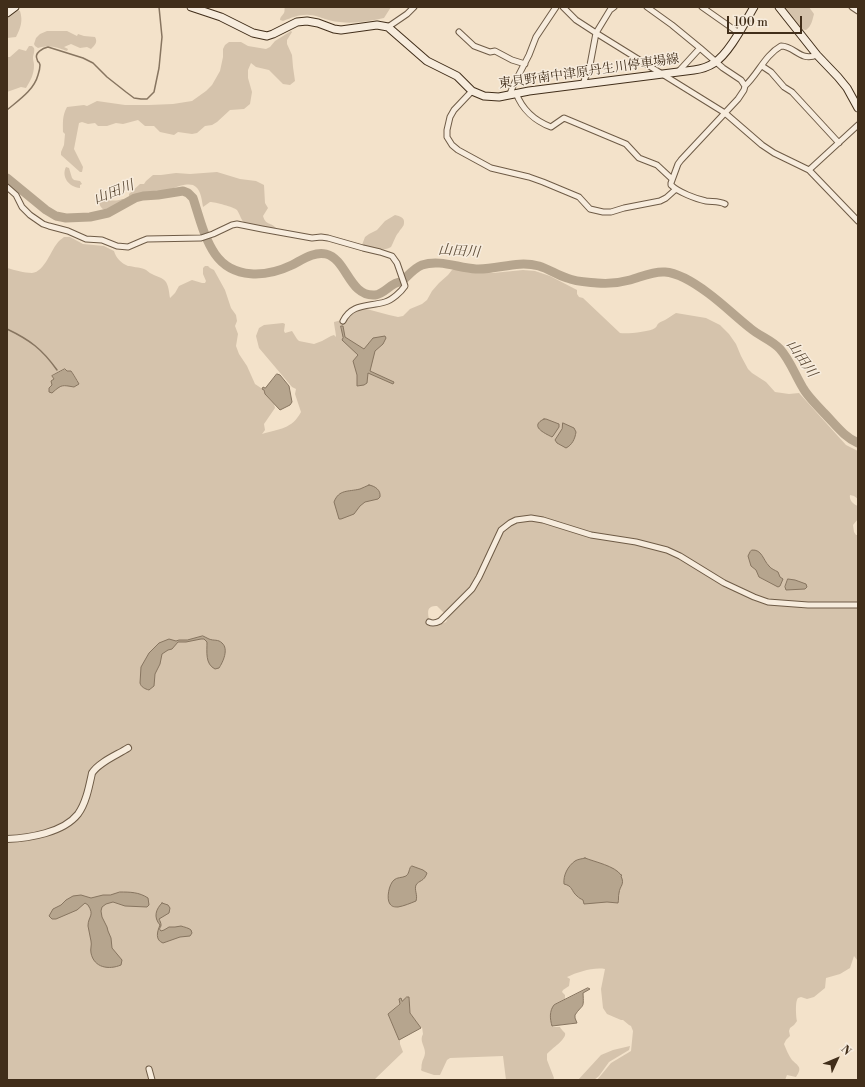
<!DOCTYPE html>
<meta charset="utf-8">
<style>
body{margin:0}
#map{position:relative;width:865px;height:1087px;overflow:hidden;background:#f3e2ca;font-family:"Libre Bodoni",serif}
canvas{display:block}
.frame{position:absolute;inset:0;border:8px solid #412e1a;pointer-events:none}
.north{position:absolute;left:817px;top:1039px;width:40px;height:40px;-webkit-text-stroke:3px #f7ecdd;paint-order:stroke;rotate:46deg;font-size:11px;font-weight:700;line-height:16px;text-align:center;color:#412e1a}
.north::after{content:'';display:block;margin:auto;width:14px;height:18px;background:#412e1a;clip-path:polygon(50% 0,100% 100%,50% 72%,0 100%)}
.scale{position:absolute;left:727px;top:16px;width:75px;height:18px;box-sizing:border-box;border:2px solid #412e1a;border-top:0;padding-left:5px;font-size:12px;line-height:14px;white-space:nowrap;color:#412e1a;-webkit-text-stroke:3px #f7ecdd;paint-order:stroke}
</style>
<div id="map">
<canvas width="865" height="1087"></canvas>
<div class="frame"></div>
<div class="north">N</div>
<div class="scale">100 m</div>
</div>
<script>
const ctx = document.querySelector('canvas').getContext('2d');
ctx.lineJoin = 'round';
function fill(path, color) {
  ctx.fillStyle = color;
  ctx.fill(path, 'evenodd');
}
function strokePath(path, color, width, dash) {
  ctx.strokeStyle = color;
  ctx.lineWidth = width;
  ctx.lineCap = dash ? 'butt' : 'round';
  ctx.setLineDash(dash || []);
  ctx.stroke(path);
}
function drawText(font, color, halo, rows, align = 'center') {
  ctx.font = font + ' "Libre Bodoni","Noto Serif JP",serif';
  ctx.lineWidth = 3;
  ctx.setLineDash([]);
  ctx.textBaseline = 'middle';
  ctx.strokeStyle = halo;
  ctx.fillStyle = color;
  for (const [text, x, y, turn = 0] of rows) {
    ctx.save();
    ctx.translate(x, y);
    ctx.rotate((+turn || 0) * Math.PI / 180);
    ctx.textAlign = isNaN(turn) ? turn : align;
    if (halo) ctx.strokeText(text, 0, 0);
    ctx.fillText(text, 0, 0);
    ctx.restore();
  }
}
fill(new Path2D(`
 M285,7H391L384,18C370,21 354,24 340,22C333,22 326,19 319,17C306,12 295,16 283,21L280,20C280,17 282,16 284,13C285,11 284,9 285,7Z
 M783,7H809L814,14C812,21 812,25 806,30L801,29Z
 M18,10L20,11C23,21 21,27 16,37L7,38V18L16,11Z
 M47,31H67L77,36L78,34L84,36L95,37C98,42 95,45 91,49L87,47L80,48L71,44L64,47L68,49L67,51C57,47 49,45 38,48L35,46L34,44L36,38L40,34Z
 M291,31L292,32L287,40V44L292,55L293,67L295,81L290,85L283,84L269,70L256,67L251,63L248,70V78L252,92L250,104L244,109L230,110L217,122L212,125L205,126L197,133L192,134L178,132L174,135L160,132L154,126H145L138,120L123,124L116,123L107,126H98L95,123L88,124L82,122L79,123L74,149L83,167L82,172H80L61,155V152L64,145L65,134L63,132C63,123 62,116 67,107L84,105L87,106L97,101L125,105H149L173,104L192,101L206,91L212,85L220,71L223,57V49L225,45L229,42H241L248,46L266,49L270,47L275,41Z
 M29,46H32L34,48C35,52 33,55 33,58C33,60 34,63 34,65C34,74 31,80 26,88L21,87L7,92V57H10L19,49L26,51Z
 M66,167L69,168L72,178L74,180L80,181L82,184L80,185V188C69,187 61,177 66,167Z
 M217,172L240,179L256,181L264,185L265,203L268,208L263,216C266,226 271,222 276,228C273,229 273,229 270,229C265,229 250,226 245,223C241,221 240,214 237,210C234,207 215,202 210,202L203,207C202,201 201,191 196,187C189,179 164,192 156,196C151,198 146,195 141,196C138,196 135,197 131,197L129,196V194L140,184H144L146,181L153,175H161L176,173L190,174Z
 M122,199H125L127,200C118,205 104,218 99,203C104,197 113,203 122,199Z
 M395,215C400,216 405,218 404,223C404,227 400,229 399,232C395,236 394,242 391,247C382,252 372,249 362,245L365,237L369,234L377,230L385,221Z
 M64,237H70L83,244L104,246L114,251C116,258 121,263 128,266C130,266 141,268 144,269C147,270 149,273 152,274C157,277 162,277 166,282C169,287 169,293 170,298L175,293L179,286L192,280L202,283H205L206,281L203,274V268L205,266H208L210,268L214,270L225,290L231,308L236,315L237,321L235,326L238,334L236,346L239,354L247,366L255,384L264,390L265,394L274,404L275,408L264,424L265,430L262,434C279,429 292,429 301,412L295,394L296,389L292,387L259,348L256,336L259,328L264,325L283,323L285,324L284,331L285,333L292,331L297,339L299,341L314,344L322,341L331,336L334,335L336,337C336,333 334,325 334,322L342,320L345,321L348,314L353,310L363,308L389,315L398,317L403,316L410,309L422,304L427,300L432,291L439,283L448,275L452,270L456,268L493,273L523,270L535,271L550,276L577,290V294L579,297L583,298L620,333C627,334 650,332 655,328C657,327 657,324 659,323C660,322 663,321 665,320C669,318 672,315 676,313L706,318L720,325L729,334L736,344L741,356L748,369L752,373L766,382L775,392L789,394L799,393L846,445L858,451V499L854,496L850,495C849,500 853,504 858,506V519L853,525L854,532L856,535H858V603L819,604L821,606H858V961L854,956L850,968L840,974L826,978L825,988L814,997L807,999L801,997C800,997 799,998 798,998C795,1001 796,1017 797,1021L794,1025L790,1028L789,1031L790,1036L786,1040L784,1044C786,1049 789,1056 792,1060C798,1066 803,1067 796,1077L787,1075L785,1080H597L611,1063L631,1051L633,1031L631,1026L629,1025L623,1020H621L607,1014L603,1008L601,989L605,969C593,967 578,972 567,977L570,979L569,986L563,990L562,992L565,995V999C551,1007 547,1010 553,1027H560C560,1028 564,1032 565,1033C567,1039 551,1049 547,1054V1060L554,1078L553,1080H506L503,1056L450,1058L447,1060L440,1075H434L422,1071L421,1070C422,1068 421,1065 422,1063C422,1060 425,1057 425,1053C425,1046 419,1041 423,1034L422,1027L421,1028L410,1013L409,997H408L402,1002L400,998L399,1000L400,1003L388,1014L400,1041V1044L403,1052L374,1080H154L151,1071L148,1072L150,1080H7V268C15,270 24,273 32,273C45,272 51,249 59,241C61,239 63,238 64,237ZM65,369L67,371H71C75,375 76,379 79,384L74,387C62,385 62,384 52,393L49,392V388L52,385V381L54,379L52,376ZM526,516L538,517L573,528L596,534L645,542L668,549L681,555L725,582L747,593L756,597L780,604L768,603L753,598L724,584L679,557L667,551L637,544L591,536L546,522L530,520L518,522L509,525L501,532L480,578L474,589L451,612L446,622L441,624L431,625L428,622L429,620C428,612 426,606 437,606L445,614L471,589L478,577L495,537L500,530L504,525L515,519Z
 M630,1046L629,1050L609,1062L599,1076L594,1080H578L601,1055L613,1050Z`), '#d5c3ac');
const water = new Path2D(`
 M341,326H343L345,337L364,349L373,338L385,336L386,338L383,344L375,351L370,371L394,382L393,384L368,373L367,383L364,385L357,386V375L353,361L358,355L342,340L343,338Z
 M65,369L67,371H71C74,375 76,379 79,384L74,387C62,385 62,384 52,393L49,392V388L52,385L51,381L54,379L52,376Z
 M277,374L280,375L289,386L292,402L290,405L280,410L265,394L264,390L262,389L263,387L265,388Z
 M544,419H546L559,424V427L553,436L552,437C544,433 529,426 544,419Z
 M563,423L574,428L576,432C575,439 572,445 566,448L557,443L555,440L562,429Z
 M369,485C375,486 381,490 380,497L378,499L365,502L360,506L354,514L341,519H339L334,502C339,489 348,492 360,489C363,488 366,486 369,485Z
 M752,550C762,549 763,560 769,566C771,569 775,570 778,572L780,577L783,579L780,586L778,587L759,577L756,570L751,566L748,556L750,552Z
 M788,579L795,580L806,584L807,587L805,589L786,590L785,587Z
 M203,636C205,637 207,638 209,639C214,641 218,639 222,643C229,649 223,662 219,668L215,669C205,664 207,652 207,642L204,639H201L186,642H178L172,649L168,650L162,654L160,664L155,674L154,686L149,690C145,689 141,687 140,683L141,667L149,653L159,643L169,639L176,641L179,640H187Z
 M585,858C595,862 615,866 621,875H622L621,876C625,885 620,885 619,893C618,897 619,899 618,903L607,902L584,904L583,900C581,899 579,898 577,896C571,891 573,886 564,884C563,875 568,866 575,861C578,859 582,859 585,858Z
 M412,866L423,870L427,873C424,882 419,880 416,885C414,890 418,895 416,901C411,903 404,906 398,907C395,907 392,907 390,904C386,899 389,884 394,880C397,877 402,878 406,876C409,874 409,870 410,868Z
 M120,892C130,892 139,892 148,898L149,905L147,907L125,906L113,902L106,904L102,907L101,911L102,917L107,927L108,931L111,938L112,948L122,960L121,965C109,970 94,968 91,953C90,949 92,945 91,941C90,936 89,931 88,926C88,916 95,916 88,905L85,903L77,910L56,919H52L49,916L53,909L61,905L66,900L73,896L81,895L91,898L103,895H110Z
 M162,903L168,905L170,908L169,913L159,919C160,921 161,923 161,925C161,928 158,928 161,931L164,930L169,927H175L181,926C184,927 189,928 191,930L192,933L190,936L180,937L163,943C155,940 157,932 160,925C153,917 156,909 162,903Z
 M588,988L590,989L583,993C584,1010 583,1003 575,1015V1018L577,1023L552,1026C550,1019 549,1011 554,1005Z
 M407,997H409L410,1013L421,1028L399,1040L388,1014L400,1004L399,999L401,998L402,1001Z`);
fill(water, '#b6a58e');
strokePath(water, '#877560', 1);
strokePath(new Path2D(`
 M7,110C19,100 34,90 38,75C39,72 40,68 40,65C39,60 38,64 37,59C34,53 43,48 48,47L83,58L93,63L107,77L126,92L134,98L141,99H147L154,92L159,68L162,37L159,7
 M7,329C30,340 42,349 57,370`), '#877560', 1.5);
strokePath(new Path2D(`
 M7,178L46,210L56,216L66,218L90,217L108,213L135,198L143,196L158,195L183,191L188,193L193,198C199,216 204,238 215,254C233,280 267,277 292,265C302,260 314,251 326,254C347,259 349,297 375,295C385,294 391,282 401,282C408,276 414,268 422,265C440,259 458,268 476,269C498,270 516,260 539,266C549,269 557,275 567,278C576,282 587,282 597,283C608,284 619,283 630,280C641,277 653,271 665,272C680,273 696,284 708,293C723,304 736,317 750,328C759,336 772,340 780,349C790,360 795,375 803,388C808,397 817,405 824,413C835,424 844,437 858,443`), '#b6a58e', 9);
const minor = new Path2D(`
 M563,7L576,20L596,33L725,113L762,145L774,153L809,170L858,221
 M647,7L672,25L700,48L723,68L741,80L745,86L744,90L738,99L681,160L678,164L671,183V185C678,192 696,199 706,201C712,202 719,201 725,204
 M702,7L739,33
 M852,7L858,11
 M388,27L407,14L414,7
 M459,32L474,46L490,52L495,51L512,60L525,64
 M762,66L771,72L784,87L792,92L839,143
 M678,72L700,48
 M583,84L590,65L596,33L610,10L614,7
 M745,86C758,74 765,55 781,46C795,46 800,62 817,55
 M472,91L454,110L450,117L447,130V137L452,145L458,150L491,168L529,177L543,182L579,197L590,209L603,212H611L624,208L660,201L666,198L676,189
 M516,93C522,109 535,121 551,127L564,118L626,144L639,158L657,165L672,179
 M510,94L513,86L529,55L536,37L556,7
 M809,170L858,125
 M7,187L16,195L22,207L30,215L43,224L49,226L68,231L86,239L102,240L117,246L128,247L142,241L147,239L201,238L213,234L232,225L237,224L262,229L312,238L321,237L328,238L363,248L380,252L392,256L397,263L405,286C401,292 392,300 385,302C368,307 352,303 343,321
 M429,622C433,624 436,623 440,621L472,589L479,577L501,530L510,523L516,520L531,518L543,520L591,535L636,542L667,550L680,556L724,583L754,597L768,602L808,605H858
 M149,1069L152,1080`);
const tertiary = new Path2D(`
 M7,839C29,838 63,833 78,814C86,803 89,787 92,773C99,762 117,755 128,748`);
const secondary = new Path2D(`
 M191,7L221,17L253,33L267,36L273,34L297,22L307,21L318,23L334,29L341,30L377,25L388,27L427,61L457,76L472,91L484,96L499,97L529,91L694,70C701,69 708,67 714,63C729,54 745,22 754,7
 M779,7L817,55L838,77L847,88L858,108
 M7,13L15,7`);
strokePath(minor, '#6e5b46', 7);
strokePath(tertiary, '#6e5b46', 8);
strokePath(secondary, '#412e1a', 9);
strokePath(minor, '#f7ecdd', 5);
strokePath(tertiary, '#f7ecdd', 6);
strokePath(secondary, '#f7ecdd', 7);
drawText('13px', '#412e1a', '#f7ecdd', [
 ["東貝野南中津原丹生川停車場線",589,72,-8]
]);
drawText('italic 14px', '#5e4c37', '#f7ecdd', [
 ["山田川",114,193,-21],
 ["山田川",459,252,4],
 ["山田川",801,359,55]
]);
</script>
